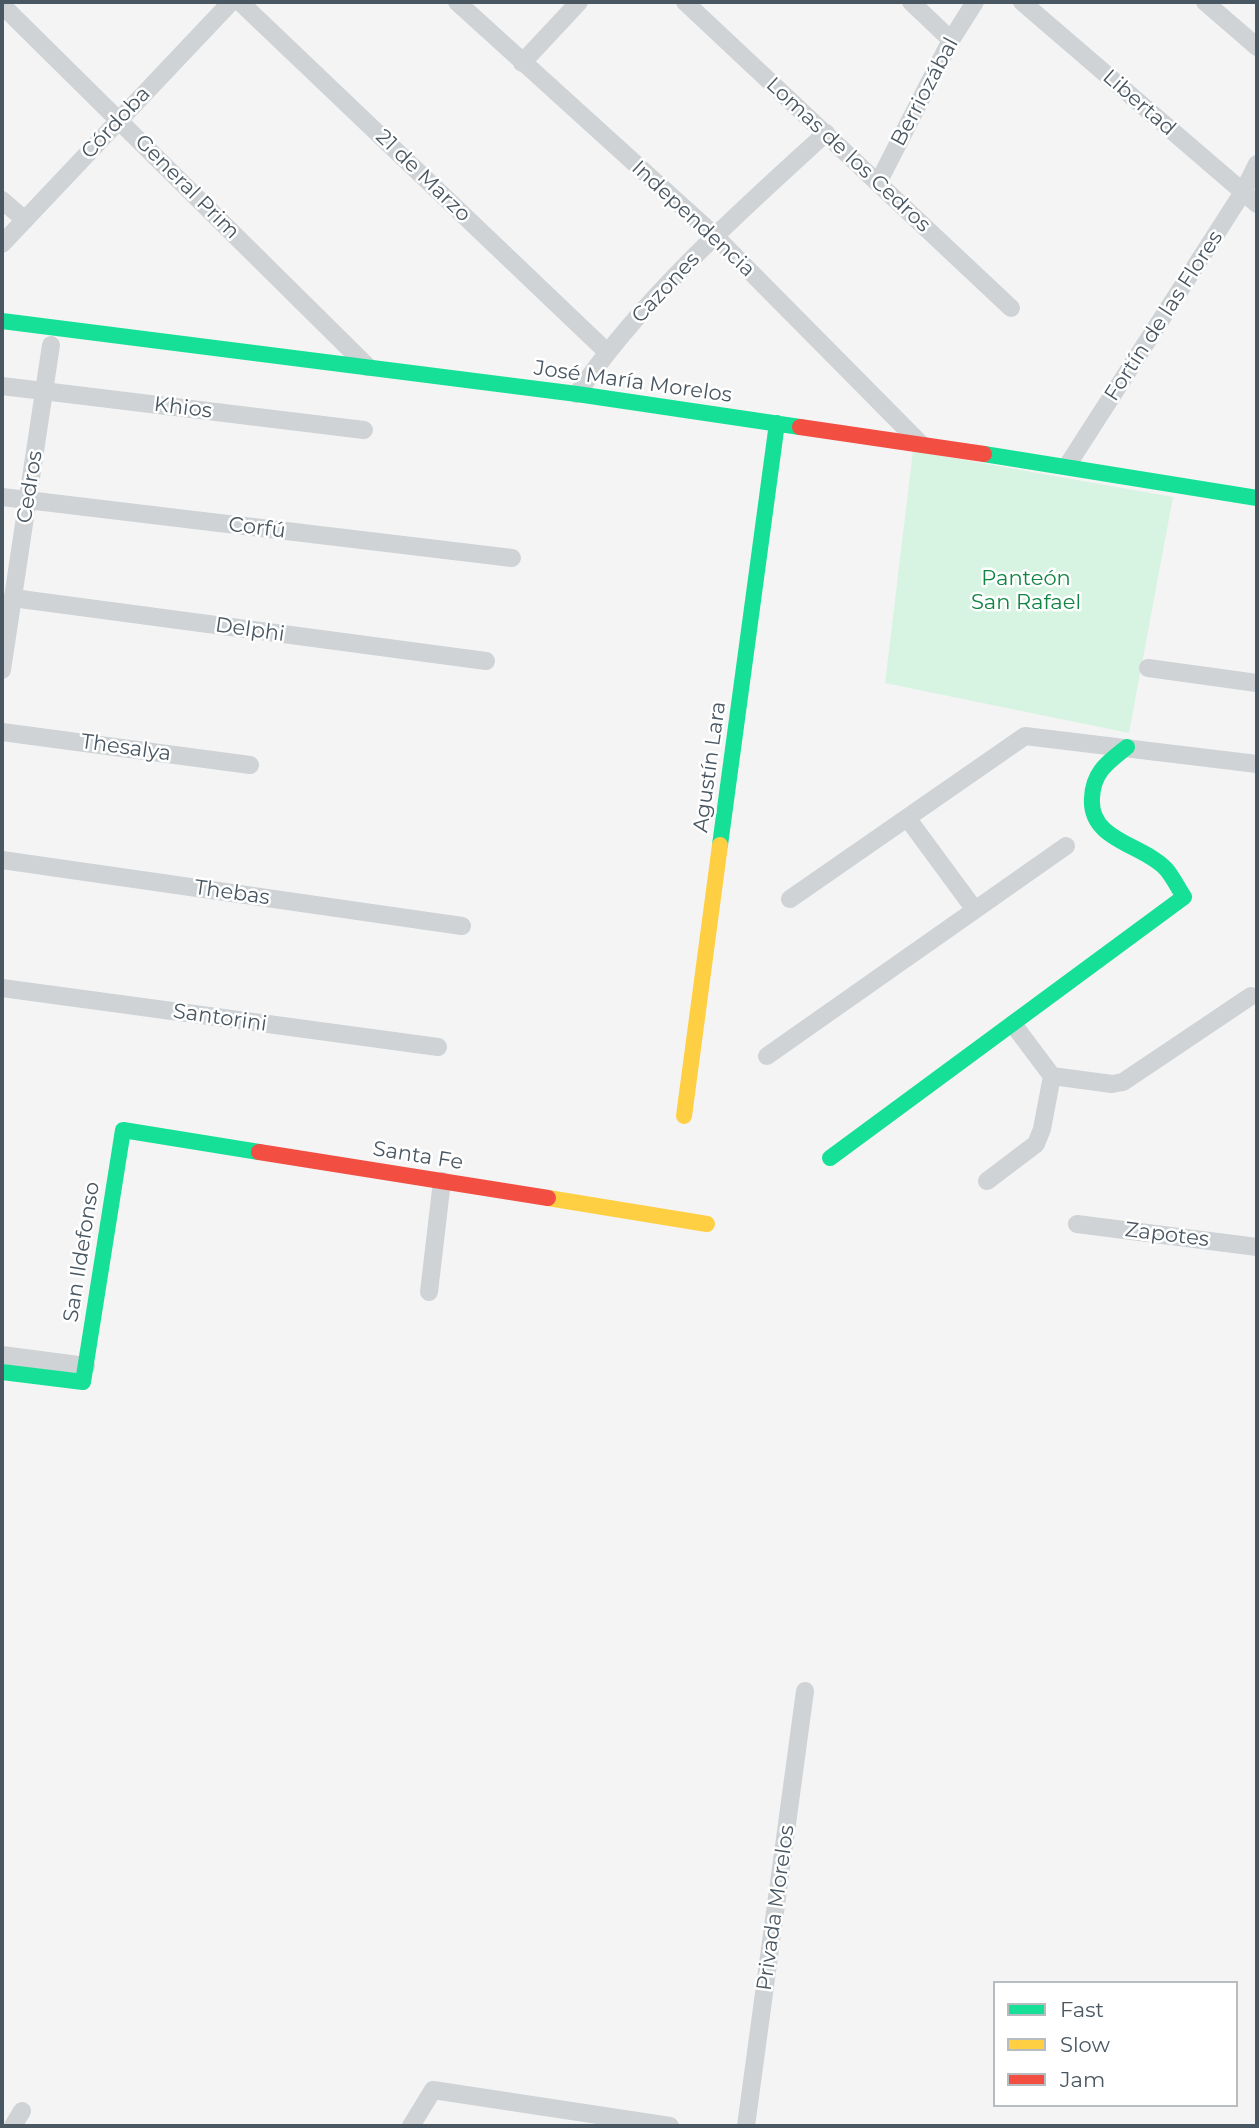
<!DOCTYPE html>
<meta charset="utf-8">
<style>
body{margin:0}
#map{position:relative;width:1259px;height:2128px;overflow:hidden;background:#f4f4f4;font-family:Montserrat,sans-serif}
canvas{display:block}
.frame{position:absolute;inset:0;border:4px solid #495762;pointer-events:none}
.legend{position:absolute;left:993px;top:1981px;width:245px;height:126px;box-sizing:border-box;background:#fff;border:2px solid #b6bcc0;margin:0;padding:9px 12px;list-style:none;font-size:21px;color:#495762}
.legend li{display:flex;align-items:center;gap:14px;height:35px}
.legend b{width:35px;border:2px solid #b6bcc0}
</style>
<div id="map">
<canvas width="1259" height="2128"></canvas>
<div class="frame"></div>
<ul class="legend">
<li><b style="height:9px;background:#16e098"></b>Fast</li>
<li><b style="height:9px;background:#ffcf43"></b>Slow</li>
<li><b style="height:9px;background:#f24e42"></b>Jam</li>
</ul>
</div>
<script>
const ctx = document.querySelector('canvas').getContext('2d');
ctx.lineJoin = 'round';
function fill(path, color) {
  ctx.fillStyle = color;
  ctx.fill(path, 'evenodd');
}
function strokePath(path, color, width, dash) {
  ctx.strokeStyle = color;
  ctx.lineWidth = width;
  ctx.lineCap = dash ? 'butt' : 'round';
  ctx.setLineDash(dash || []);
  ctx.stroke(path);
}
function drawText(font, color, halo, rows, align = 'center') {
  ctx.font = font + ' Montserrat,sans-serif';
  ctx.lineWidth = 5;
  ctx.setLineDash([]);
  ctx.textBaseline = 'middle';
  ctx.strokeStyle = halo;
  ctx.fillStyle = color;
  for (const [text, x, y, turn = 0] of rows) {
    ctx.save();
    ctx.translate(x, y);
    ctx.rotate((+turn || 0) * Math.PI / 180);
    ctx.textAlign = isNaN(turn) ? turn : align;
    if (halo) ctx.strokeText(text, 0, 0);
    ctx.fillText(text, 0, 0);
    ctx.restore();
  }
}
fill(new Path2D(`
 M913,451L1173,497L1129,733L885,683Z`), '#d7f3e1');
strokePath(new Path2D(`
 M240,2L606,351
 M457,2L715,236L921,444
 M685,2L1011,308
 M911,2L951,40
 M1022,2L1257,204
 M1205,2L1257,47
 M2,5L368,367
 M522,63L579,2
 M878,183L951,40L975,2
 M2,200L25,220
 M2,244L231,2
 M2,386L364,430
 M577,394C645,295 738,214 826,133
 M1067,466L1243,192L1257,164
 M2,497L512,558
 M13,598L486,661
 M1148,668L1257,683
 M2,670L51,345
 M2,732L250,765
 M908,819L975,910
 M2,860L462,926
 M790,899L1025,736L1257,764
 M2,988L438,1047
 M1013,1024L1052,1076
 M767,1056L1066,846
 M987,1181L1036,1144L1042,1129L1052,1076L1112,1084L1123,1082L1251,996
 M1077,1224L1257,1247
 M429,1292L442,1181
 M2,1355L86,1366
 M13,2126L22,2111
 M411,2126L433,2090L670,2126
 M746,2126L805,1691`), '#cfd3d5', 18);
strokePath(new Path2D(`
 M2,321L577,394L800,427
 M984,454L1257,498
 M720,845L777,423
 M830,1158L1184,897C1178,888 1173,877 1166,869C1143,844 1089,841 1092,798C1093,772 1108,762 1127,747
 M2,1372L83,1382L123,1130L259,1152`), '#16e098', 16);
strokePath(new Path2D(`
 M684,1116L720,845
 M548,1198L707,1224`), '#ffcf43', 16);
strokePath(new Path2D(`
 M800,427L984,454
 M259,1152L548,1198`), '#f24e42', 16);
drawText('21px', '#495762', '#fff', [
 ["Berriozábal",925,92,-62],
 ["Libertad",1139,103,41],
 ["Córdoba",116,123,-47],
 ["Lomas de los Cedros",848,155,43],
 ["21 de Marzo",423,176,44],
 ["General Prim",187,187,45],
 ["Independencia",693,219,43],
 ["Cazones",666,288,-47],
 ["Fortín de las Flores",1164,316,-57],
 ["José María Morelos",633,382,8],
 ["Khios",183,408,7],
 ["Cedros",30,487,-81],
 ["Corfú",257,528,7],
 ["Delphi",250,630,8],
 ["Thesalya",126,748,8],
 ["Agustín Lara",710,767,-82],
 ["Thebas",232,893,8],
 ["Santorini",220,1018,8],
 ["Santa Fe",418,1156,9],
 ["Zapotes",1167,1235,7],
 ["San Ildefonso",82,1252,-81],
 ["Privada Morelos",776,1908,-82]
]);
drawText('21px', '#118544', '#fff', [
 ["Panteón",1026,579],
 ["San Rafael",1026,603]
]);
</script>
